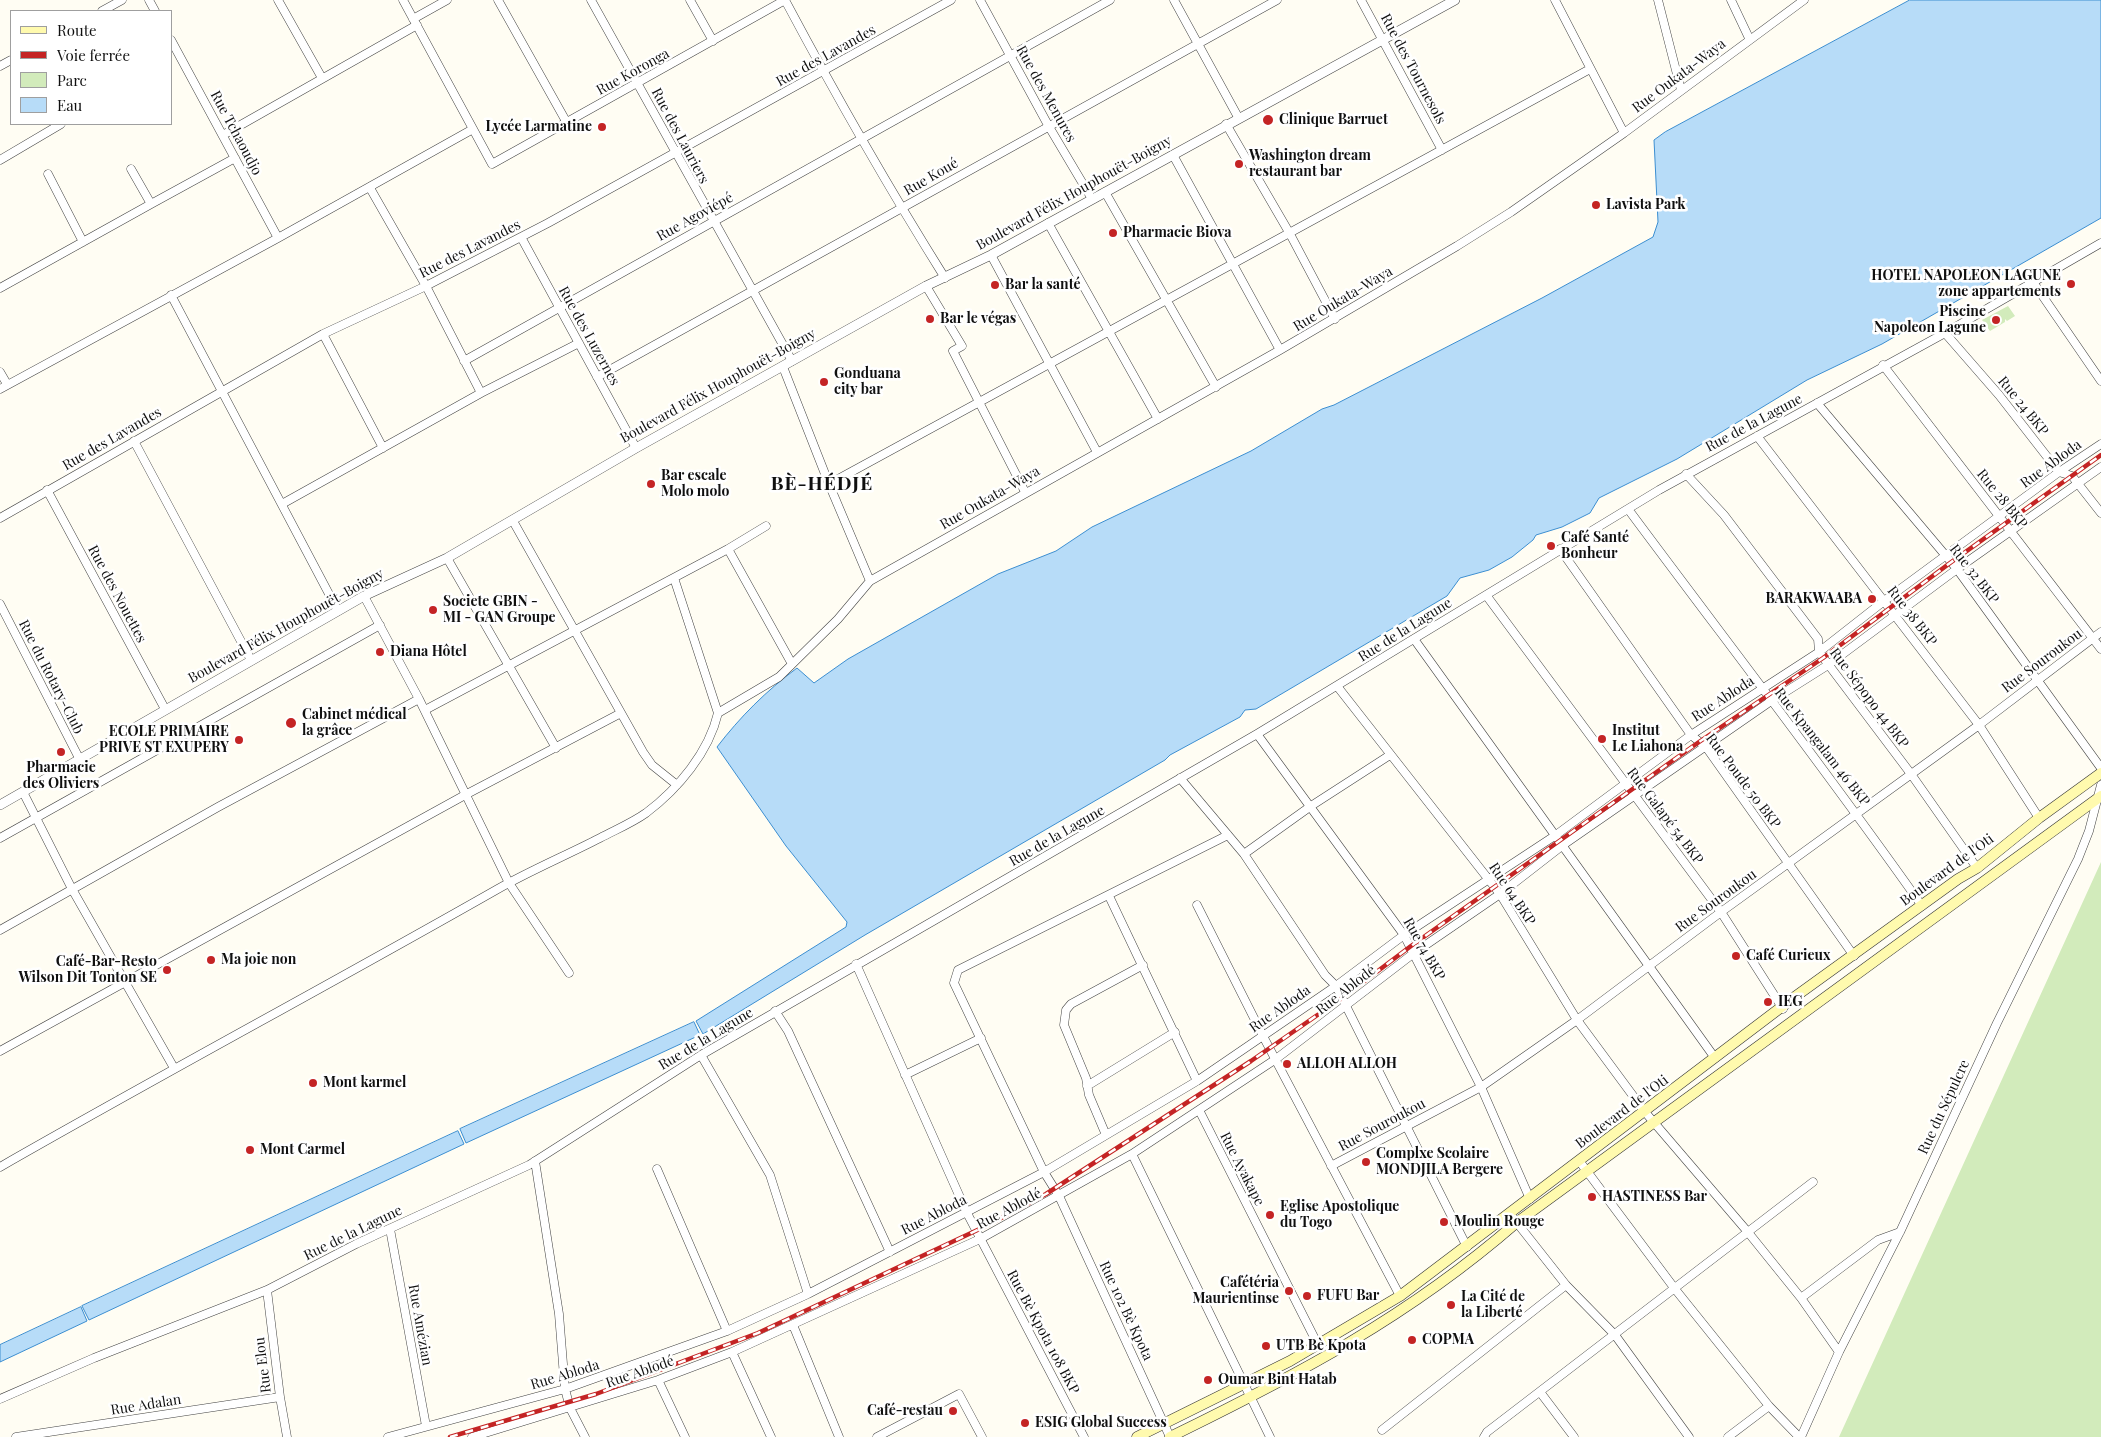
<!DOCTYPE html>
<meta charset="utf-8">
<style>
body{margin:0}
#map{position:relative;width:2101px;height:1437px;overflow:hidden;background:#fffdf3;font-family:"Playfair Display",serif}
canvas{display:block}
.legend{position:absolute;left:10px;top:10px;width:162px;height:115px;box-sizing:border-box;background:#fff;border:1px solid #9f9f9f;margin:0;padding:6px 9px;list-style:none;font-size:15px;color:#101010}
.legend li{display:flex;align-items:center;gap:10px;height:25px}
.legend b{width:25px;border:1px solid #9f9f9f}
</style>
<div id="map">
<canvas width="2101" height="1437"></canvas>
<ul class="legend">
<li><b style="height:6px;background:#fffaae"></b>Route</li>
<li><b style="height:6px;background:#c42424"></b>Voie ferrée</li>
<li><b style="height:14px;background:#d2ebbb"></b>Parc</li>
<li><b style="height:14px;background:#b7dcf8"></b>Eau</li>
</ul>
</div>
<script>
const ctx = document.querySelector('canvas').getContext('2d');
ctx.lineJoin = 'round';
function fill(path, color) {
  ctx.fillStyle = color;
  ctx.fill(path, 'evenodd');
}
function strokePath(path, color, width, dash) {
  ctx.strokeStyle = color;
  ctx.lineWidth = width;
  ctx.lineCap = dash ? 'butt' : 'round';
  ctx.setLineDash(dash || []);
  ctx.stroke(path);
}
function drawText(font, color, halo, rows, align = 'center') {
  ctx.font = font + ' "Playfair Display",serif';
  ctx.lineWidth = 5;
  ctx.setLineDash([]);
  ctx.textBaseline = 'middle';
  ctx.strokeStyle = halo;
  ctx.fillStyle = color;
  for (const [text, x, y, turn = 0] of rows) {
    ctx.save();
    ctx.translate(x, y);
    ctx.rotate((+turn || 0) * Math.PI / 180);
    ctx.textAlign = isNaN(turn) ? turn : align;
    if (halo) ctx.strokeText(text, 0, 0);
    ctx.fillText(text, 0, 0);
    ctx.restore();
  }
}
fill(new Path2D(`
 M2008,306L2015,316L2007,321L2005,319V322L1990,331L1982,320Z
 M2101,862V1437H1839Z`), '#d2ebbb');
const water = new Path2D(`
 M1910,0H2101V218L1882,344L1807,380L1677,459L1599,498L1590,513L1562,527L1536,535L1533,540L1512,557L1489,570L1460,578L1447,596L1256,709L1245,710L1240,717L1170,755L1165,760L865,935L703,1034L696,1021L846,927L847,922L786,846L717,747C740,717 766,691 797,668L814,683L848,659L998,574L1056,551L1092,527L1251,451L1322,409L1334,405L1542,298L1653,237L1658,222L1654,140L1665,132Z
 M694,1022L700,1035L466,1143L460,1129Z
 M458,1131L464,1144L89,1320L82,1306Z
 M81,1307L87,1321L0,1362V1345Z`);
fill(water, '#b7dcf8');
strokePath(water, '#3c8ed0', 1);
const minor = new Path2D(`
 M149,0L155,11
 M278,0L322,78
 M403,0L492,164L785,0
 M498,0L567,123
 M591,0L792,361
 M690,0L713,41
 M785,0C835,94 888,187 945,278
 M980,0L1048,125L1092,199
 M1174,0L1238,117
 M1361,0L1442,150
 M1555,0L1624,133
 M1658,0L1681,90
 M1731,0L1749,38
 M102,11L122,0
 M413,19L447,0
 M171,40L278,238
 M0,66L11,60
 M1226,124L1290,234L1335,319
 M223,135L417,25
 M1173,155L1280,350
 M0,160L61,124
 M131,169L151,204L235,158
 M48,174L83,242
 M370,188L426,286L481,393
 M1105,192L1216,387
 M1048,223L1158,419
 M521,237L636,448
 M991,255L1097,452
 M2033,282L2101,381
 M926,286L962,346L953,351L1025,492
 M0,288L151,204
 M171,295L338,611
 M1945,333L1999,395L2059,472L2072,476L2101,513
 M323,334L383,448
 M464,361L1110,0
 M1883,365L2101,649
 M783,367L829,484L870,581
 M0,372L7,384
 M597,377L1277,0
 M0,389L278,238L473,129
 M1817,403L1957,569L2101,768
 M1757,436L1979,725L2039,818
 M134,441L251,660
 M1686,474L1724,515L1818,639L1819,652L1911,774L1977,868
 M829,484L1590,69
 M47,490L165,709
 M282,504L481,393L579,343
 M1628,509C1726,641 1827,771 1922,906
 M0,518L323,334L426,286L548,223L951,0
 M513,521L643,752L652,765L677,785
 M728,549L792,664
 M1560,549L1691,735L1706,747L1854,956
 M447,558L556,748
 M674,578L718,713
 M1486,595L1721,912L1783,1009
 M364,596L419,699L509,883L569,973
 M0,604L80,760
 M1414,639L1715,1058
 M1337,686L1500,894L1577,1020L1645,1112L1747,1231L1801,1298L1839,1352
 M425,710L728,549L766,526
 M1257,734L1404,935L1481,1087L1530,1199
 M1180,778L1244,854L1325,975L1336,986L1467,1247
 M23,792L72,889L174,1068
 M0,838L380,625
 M1244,854L1311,806L1390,755
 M1109,896L1197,1081
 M1197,905L1263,1036L1400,1296
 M0,930L218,807L419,699
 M856,964L967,1213L1084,1437
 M775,1011L788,1031L890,1252
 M0,1051L465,795L621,713
 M701,1055L770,1175L808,1294
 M905,1075L981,1038
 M1087,1086L1175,1032
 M1199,1110L1318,1345
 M1106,1135L1089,1095L1086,1078L1064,1025L1066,1010L1071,1004L1143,965
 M1132,1154L1270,1437
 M535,1161L559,1314L565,1389L570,1408L585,1437
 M1580,1162L1675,1289L1769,1406L1799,1437
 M1331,1166L1481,1087L1577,1020L1721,912L1979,725L2101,632
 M0,1167C164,1073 331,984 496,890C529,871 565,856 600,838C615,830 632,823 646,813C678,789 709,752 718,713L779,677L838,619L870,581L1280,350L1457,246L1511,212L1624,133L1804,0
 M657,1169L727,1331
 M1510,1214L1566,1285L1615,1335L1689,1437
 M390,1229L426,1426
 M267,1290L280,1397L287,1437
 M1801,1298L1878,1240L1900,1232
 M793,1325L839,1437
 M732,1352L771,1437
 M658,1380L685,1437
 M1540,1392L1574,1437
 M0,1399L94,1358L267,1290L356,1244L529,1165L701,1055L1257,734L1659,490L1945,333L2101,243
 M1382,1430L1566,1285
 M16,1437L280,1397
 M388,1437L565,1389L727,1331L808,1294L1044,1172L1197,1081L1336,986L1404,935L1556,835L1691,735L1819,652L1884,601L2059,472L2101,444
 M472,1437L658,1380L732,1352L980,1239L1132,1154L1276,1059L1414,953L1500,894L1563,845L1771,701L1828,665L1957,569L2101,467
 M877,1437L959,1394L982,1437
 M1170,1437L1059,1196L1044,1172L954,983L958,970L1228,835
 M1484,1437L1487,1432L1813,1182
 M1728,1437L1769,1406
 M1801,1437L1839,1352L1900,1232L1997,1023L2078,859L2089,831L2101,785`);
const tertiary = new Path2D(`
 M0,805L364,596L447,558L636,448L926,286L991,255L1455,0`);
const secondary = new Path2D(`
 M1137,1437L1290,1361L1400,1296L1796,996L1958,879L1977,868L2039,818L2101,773
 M1170,1437C1297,1375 1408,1317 1516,1223L2101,796`);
strokePath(minor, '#434343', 9);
strokePath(tertiary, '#434343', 10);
strokePath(secondary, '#323232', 11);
strokePath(minor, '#fff', 8);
strokePath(tertiary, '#fff', 9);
strokePath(secondary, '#fffaae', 10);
const rail = new Path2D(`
 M450,1437L596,1394L758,1333L986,1226L1046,1194L1251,1061L1342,998L1411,946L1699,742L1823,658L1950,563L2101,455`);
strokePath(rail, '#c42424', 4.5);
strokePath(rail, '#fff', 2.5, [8]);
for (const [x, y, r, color] of [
 [1268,120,6,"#c42424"],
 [602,127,5,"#c42424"],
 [1239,164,5,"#c42424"],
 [1596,205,5,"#c42424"],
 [1113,233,5,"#c42424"],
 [2071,284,5,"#c42424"],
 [995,285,5,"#c42424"],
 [930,319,5,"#c42424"],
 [1996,320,5,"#c42424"],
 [824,382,5,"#c42424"],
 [651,484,5,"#c42424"],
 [1551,546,5,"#c42424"],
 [1872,599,5,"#c42424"],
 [433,610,5,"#c42424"],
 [380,652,5,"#c42424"],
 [291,723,6,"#c42424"],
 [1602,739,5,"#c42424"],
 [239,740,5,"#c42424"],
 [61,752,5,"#c42424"],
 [1736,956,5,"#c42424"],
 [211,960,5,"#c42424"],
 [167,970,5,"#c42424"],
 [1768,1002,5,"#c42424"],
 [1287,1064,5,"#c42424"],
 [313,1083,5,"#c42424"],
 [250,1150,5,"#c42424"],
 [1366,1162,5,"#c42424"],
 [1592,1197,5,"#c42424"],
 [1270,1215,5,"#c42424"],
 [1444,1222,5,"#c42424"],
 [1289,1291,5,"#c42424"],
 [1307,1296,5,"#c42424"],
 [1451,1305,5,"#c42424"],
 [1412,1340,5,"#c42424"],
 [1266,1346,5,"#c42424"],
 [1208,1380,5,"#c42424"],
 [953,1411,5,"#c42424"],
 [1025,1423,5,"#c42424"]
]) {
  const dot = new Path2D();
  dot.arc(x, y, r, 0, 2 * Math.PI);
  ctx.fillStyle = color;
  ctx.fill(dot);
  strokePath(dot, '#fff', 2);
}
drawText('14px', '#101010', '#fff', [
 ["Rue des Lavandes",826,56,-29],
 ["Rue des Tournesols",1413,69,62],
 ["Rue Koronga",633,72,-29],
 ["Rue Oukata-Waya",1679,76,-37],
 ["Rue des Menures",1046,94,61],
 ["Rue Tchaoudjo",236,133,62],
 ["Rue des Lauriers",680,136,62],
 ["Rue Koué",931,177,-30],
 ["Boulevard Félix Houphouët-Boigny",1074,193,-29],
 ["Rue Agoviépé",695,217,-29],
 ["Rue des Lavandes",470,249,-27],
 ["Rue Oukata-Waya",1343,299,-31],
 ["Rue des Luzernes",589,336,61],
 ["Boulevard Félix Houphouët-Boigny",718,386,-29],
 ["Rue 24 BKP",2023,406,51],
 ["Rue de la Lagune",1754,423,-28],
 ["Rue des Lavandes",112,439,-30],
 ["Rue Abloda",2051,464,-36],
 ["Rue Oukata-Waya",990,498,-30],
 ["Rue 28 BKP",2002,499,51],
 ["Rue 32 BKP",1974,574,52],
 ["Rue des Nouettes",117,594,62],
 ["Rue 38 BKP",1912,616,52],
 ["Boulevard Félix Houphouët-Boigny",286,626,-29],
 ["Rue de la Lagune",1405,630,-32],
 ["Rue Souroukou",2042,661,-37],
 ["Rue du Rotary-Club",51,677,63],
 ["Rue Sépopo 44 BKP",1869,698,53],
 ["Rue Abloda",1723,699,-33],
 ["Rue Kpangalam 46 BKP",1822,747,52],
 ["Rue Poude 50 BKP",1743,781,53],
 ["Rue Galapé 54 BKP",1665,816,53],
 ["Rue de la Lagune",1057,836,-30],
 ["Boulevard de l'Oti",1947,870,-36],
 ["Rue 64 BKP",1512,894,56],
 ["Rue Souroukou",1716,901,-36],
 ["Rue 74 BKP",1424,949,60],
 ["Rue Ablodé",1346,990,-38],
 ["Rue Abloda",1280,1009,-35],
 ["Rue de la Lagune",706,1039,-31],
 ["Rue du Sépulcre",1944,1107,-65],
 ["Boulevard de l'Oti",1622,1112,-37],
 ["Rue Souroukou",1382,1125,-28],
 ["Rue Ayakape",1242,1169,63],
 ["Rue Ablodé",1009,1209,-28],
 ["Rue Abloda",934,1215,-27],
 ["Rue de la Lagune",353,1233,-26],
 ["Rue 102 Bè Kpota",1126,1311,65],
 ["Rue Amézian",420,1325,80],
 ["Rue Bè Kpota 108 BKP",1043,1332,62],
 ["Rue Elou",263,1365,-97],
 ["Rue Ablodé",640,1372,-19],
 ["Rue Abloda",565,1375,-17],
 ["Rue Adalan",146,1405,-9]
]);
drawText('bold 14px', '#101010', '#fff', [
 ["Clinique Barruet",1279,120],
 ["Lycée Larmatine",592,127,"right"],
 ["Washington dream",1249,156],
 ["restaurant bar",1249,172],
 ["Lavista Park",1606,205],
 ["Pharmacie Biova",1123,233],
 ["HOTEL NAPOLEON LAGUNE",2061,276,"right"],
 ["zone appartements",2061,292,"right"],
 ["Bar la santé",1005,285],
 ["Piscine",1986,312,"right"],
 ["Napoleon Lagune",1986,328,"right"],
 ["Bar le végas",940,319],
 ["Gonduana",834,374],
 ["city bar",834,390],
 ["Bar escale",661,476],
 ["Molo molo",661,492],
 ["Café Santé",1561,538],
 ["Bonheur",1561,554],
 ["BARAKWAABA",1862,599,"right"],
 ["Societe GBIN -",443,602],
 ["MI - GAN Groupe",443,618],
 ["Diana Hôtel",390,652],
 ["Cabinet médical",302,715],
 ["la grâce",302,731],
 ["Institut",1612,731],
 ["Le Liahona",1612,747],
 ["ECOLE PRIMAIRE",229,732,"right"],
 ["PRIVE ST EXUPERY",229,748,"right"],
 ["Pharmacie",61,768,"center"],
 ["des Oliviers",61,784,"center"],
 ["Café Curieux",1746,956],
 ["Ma joie non",221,960],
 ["Café-Bar-Resto",157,962,"right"],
 ["Wilson Dit Tonton SE",157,978,"right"],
 ["IEG",1778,1002],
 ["ALLOH ALLOH",1297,1064],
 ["Mont karmel",323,1083],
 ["Mont Carmel",260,1150],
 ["Complxe Scolaire",1376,1154],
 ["MONDJILA Bergere",1376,1170],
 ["HASTINESS Bar",1602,1197],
 ["Eglise Apostolique",1280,1207],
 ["du Togo",1280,1223],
 ["Moulin Rouge",1454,1222],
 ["Cafétéria",1279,1283,"right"],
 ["Maurientinse",1279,1299,"right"],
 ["FUFU Bar",1317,1296],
 ["La Cité de",1461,1297],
 ["la Liberté",1461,1313],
 ["COPMA",1422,1340],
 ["UTB Bè Kpota",1276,1346],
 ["Oumar Bint Hatab",1218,1380],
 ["Café-restau",943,1411,"right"],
 ["ESIG Global Success",1035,1423]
], 'left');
ctx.letterSpacing = '1px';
drawText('bold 19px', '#101010', '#fff', [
 ["BÈ-HÉDJÉ",822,484]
]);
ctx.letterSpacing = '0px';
</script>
